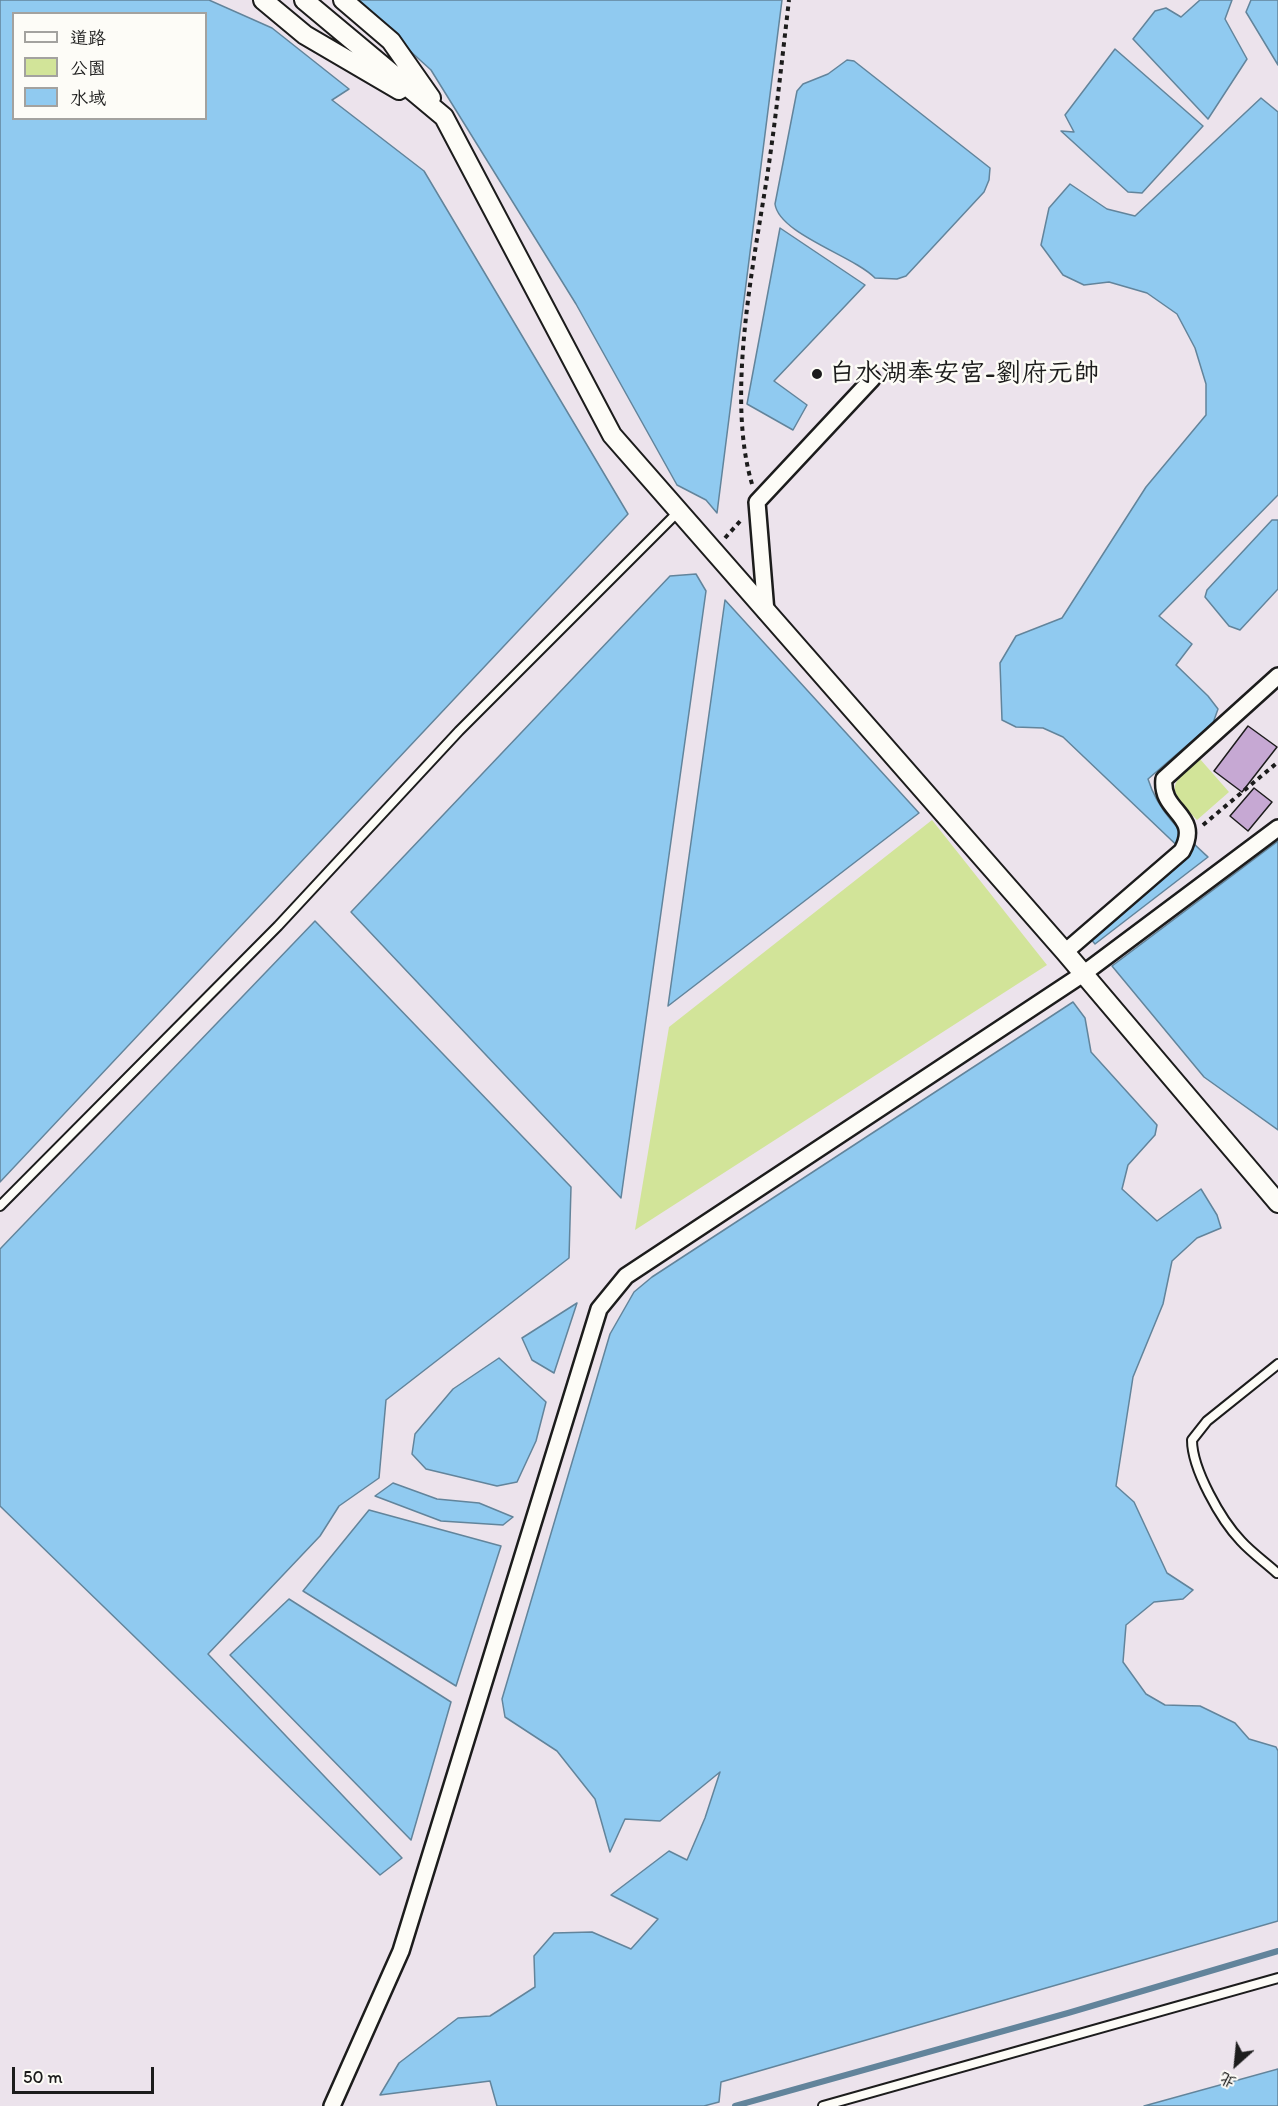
<!DOCTYPE html>
<meta charset="utf-8">
<style>
body{margin:0}
#map{position:relative;width:1278px;height:2106px;overflow:hidden;background:#ece3ec;font-family:Itim,"LXGW WenKai TC",sans-serif}
canvas{display:block}
.legend{position:absolute;left:12px;top:12px;width:195px;height:108px;box-sizing:border-box;background:#fdfcf7;border:2px solid #a3a29f;margin:0;padding:8px 10px;list-style:none;font-size:18px;color:#1c1c1c}
.legend li{display:flex;align-items:center;gap:12px;height:30px}
.legend b{width:30px;border:2px solid #a3a29f}
.north{position:absolute;left:1206px;top:2034px;width:60px;height:60px;-webkit-text-stroke:4px #fdfcf7;paint-order:stroke;rotate:207deg;font-size:16px;font-weight:700;line-height:24px;text-align:center;color:#1c1c1c}
.north::after{content:'';display:block;margin:auto;width:21px;height:27px;background:#1c1c1c;clip-path:polygon(50% 0,100% 100%,50% 72%,0 100%)}
.scale{position:absolute;left:12px;top:2067px;width:142px;height:27px;box-sizing:border-box;border:3px solid #1c1c1c;border-top:0;padding-left:8px;font-size:18px;line-height:21px;white-space:nowrap;color:#1c1c1c;-webkit-text-stroke:4px #fdfcf7;paint-order:stroke}
</style>
<div id="map">
<canvas width="1278" height="2106"></canvas>
<ul class="legend">
<li><b style="height:8px;background:#fdfcf7"></b>道路</li>
<li><b style="height:16px;background:#d2e499"></b>公園</li>
<li><b style="height:16px;background:#90caf0"></b>水域</li>
</ul>
<div class="north">北</div>
<div class="scale">50 m</div>
</div>
<script>
const ctx = document.querySelector('canvas').getContext('2d');
ctx.lineJoin = 'round';
function fill(path, color) {
  ctx.fillStyle = color;
  ctx.fill(path, 'evenodd');
}
function strokePath(path, color, width, dash) {
  ctx.strokeStyle = color;
  ctx.lineWidth = width;
  ctx.lineCap = dash ? 'butt' : 'round';
  ctx.setLineDash(dash || []);
  ctx.stroke(path);
}
function drawText(font, color, halo, rows, align = 'center') {
  ctx.font = font + ' Itim,"LXGW WenKai TC",sans-serif';
  ctx.lineWidth = 5;
  ctx.setLineDash([]);
  ctx.textBaseline = 'middle';
  ctx.strokeStyle = halo;
  ctx.fillStyle = color;
  for (const [text, x, y, turn = 0] of rows) {
    ctx.save();
    ctx.translate(x, y);
    ctx.rotate((+turn || 0) * Math.PI / 180);
    ctx.textAlign = isNaN(turn) ? turn : align;
    if (halo) ctx.strokeText(text, 0, 0);
    ctx.fillText(text, 0, 0);
    ctx.restore();
  }
}
fill(new Path2D(`
 M1200,759L1229,792L1197,820C1168,787 1166,788 1200,759Z
 M932,820L1047,965L635,1230L669,1027Z`), '#d2e499');
const water = new Path2D(`
 M0,0H209L272,28L349,89L332,100L424,171L628,514L0,1182ZM14,14H206V118H14Z
 M354,0H782L717,513L706,500L677,485L576,304L431,70Z
 M1200,0H1232L1225,19L1247,59L1208,119L1133,39L1155,11L1166,8L1181,17Z
 M1251,0H1278V65L1246,12Z
 M1115,49L1203,126L1142,193L1128,192L1061,131L1074,132L1065,115Z
 M847,60L854,61L990,168L989,180L984,192L906,276L897,279L875,278C854,256 779,234 775,204L797,91L803,84L828,74Z
 M1261,98L1278,112V495L1159,616L1192,644L1176,665L1208,696L1218,709L1213,723L1148,779C1158,812 1183,834 1208,857L1095,944L1090,938L1188,856L1063,737L1043,728L1016,727L1002,720L1000,663L1016,636L1062,618L1146,487L1206,415V384L1195,348L1177,314L1147,293L1109,282L1084,285L1063,275L1041,245L1049,208L1070,184L1107,209L1135,216Z
 M780,228L865,285L774,381L807,405L793,430L747,404Z
 M1272,520H1278V589L1240,630L1229,626L1205,597L1207,590Z
 M696,574L706,591L621,1198L351,912L670,576Z
 M725,600L919,813L668,1006Z
 M1278,841V1130L1204,1077L1112,966Z
 M315,921L571,1187L569,1258L386,1400L379,1478L339,1506L320,1536L208,1654L402,1858L380,1875L0,1506V1249Z
 M1073,1002L1085,1018L1091,1052L1157,1125L1155,1135L1128,1165L1122,1189L1157,1221L1201,1189L1217,1215L1221,1228L1197,1238L1172,1261L1163,1304L1133,1377L1116,1486L1134,1502L1167,1573L1193,1590L1183,1599L1154,1602L1126,1625L1123,1662L1146,1694L1165,1705L1200,1706L1235,1723L1249,1739L1276,1747L1278,1751V1921L721,2082L719,2102L704,2106H497L490,2081L380,2095L399,2063L458,2018L490,2016L535,1987L534,1956L554,1933L592,1932L631,1949L658,1919L611,1895L669,1851L687,1860L705,1818L720,1772L660,1821L625,1819L610,1852L595,1799L557,1751L505,1717L502,1699L610,1334L634,1292L652,1277Z
 M577,1303L554,1373L532,1360L522,1338Z
 M499,1358L546,1402L536,1441L517,1482L497,1486L426,1469L412,1454L415,1434L453,1389Z
 M393,1483L437,1499L479,1503L513,1517L503,1525L441,1521L375,1496Z
 M369,1510L501,1546L456,1686L303,1591Z
 M289,1599L451,1702L411,1840L230,1655Z
 M1278,2069V2106H1144Z`);
fill(water, '#90caf0');
strokePath(water, '#62849b', 1.5);
strokePath(new Path2D(`
 M735,2106L1068,2013L1278,1951`), '#62849b', 6);
const building = new Path2D(`
 M1248,726L1277,747L1242,792L1214,771Z
 M1254,788L1272,802L1248,831L1230,816Z`);
fill(building, '#c6a8d3');
strokePath(building, '#1c1c1c', 1.5);
const service = new Path2D(`
 M0,1206L278,926L459,731L678,512
 M1277,1573C1265,1562 1252,1553 1241,1541C1221,1520 1192,1469 1192,1440L1207,1421L1278,1364
 M823,2106L1278,1978`);
const minor = new Path2D(`
 M766,612L757,502L872,379
 M1065,952L1182,851C1202,814 1160,813 1164,779L1278,676
 M332,2106L401,1951L599,1309L626,1276L1083,974L1278,828`);
const tertiary = new Path2D(`
 M263,0L305,35L399,90
 M304,0L444,117L612,435L1065,952L1278,1203
 M343,0L391,41L431,98`);
strokePath(service, '#1c1c1c', 12);
strokePath(minor, '#1c1c1c', 20);
strokePath(tertiary, '#1c1c1c', 22);
strokePath(new Path2D(`
 M752,484C726,397 753,267 767,177C776,118 782,59 789,0
 M725,538L742,519
 M1203,825L1278,762`), '#1c1c1c', 4, [4.5, 4.5]);
strokePath(service, '#fdfcf7', 8);
strokePath(minor, '#fdfcf7', 15);
strokePath(tertiary, '#fdfcf7', 18);
for (const [x, y, r, color] of [
 [817,374,6,"#1c1c1c"]
]) {
  const dot = new Path2D();
  dot.arc(x, y, r, 0, 2 * Math.PI);
  ctx.fillStyle = color;
  ctx.fill(dot);
  strokePath(dot, '#fdfcf7', 2);
}
drawText('26px', '#1c1c1c', '#fdfcf7', [
 ["白水湖奉安宮-劉府元帥",829,374]
], 'left');
</script>
